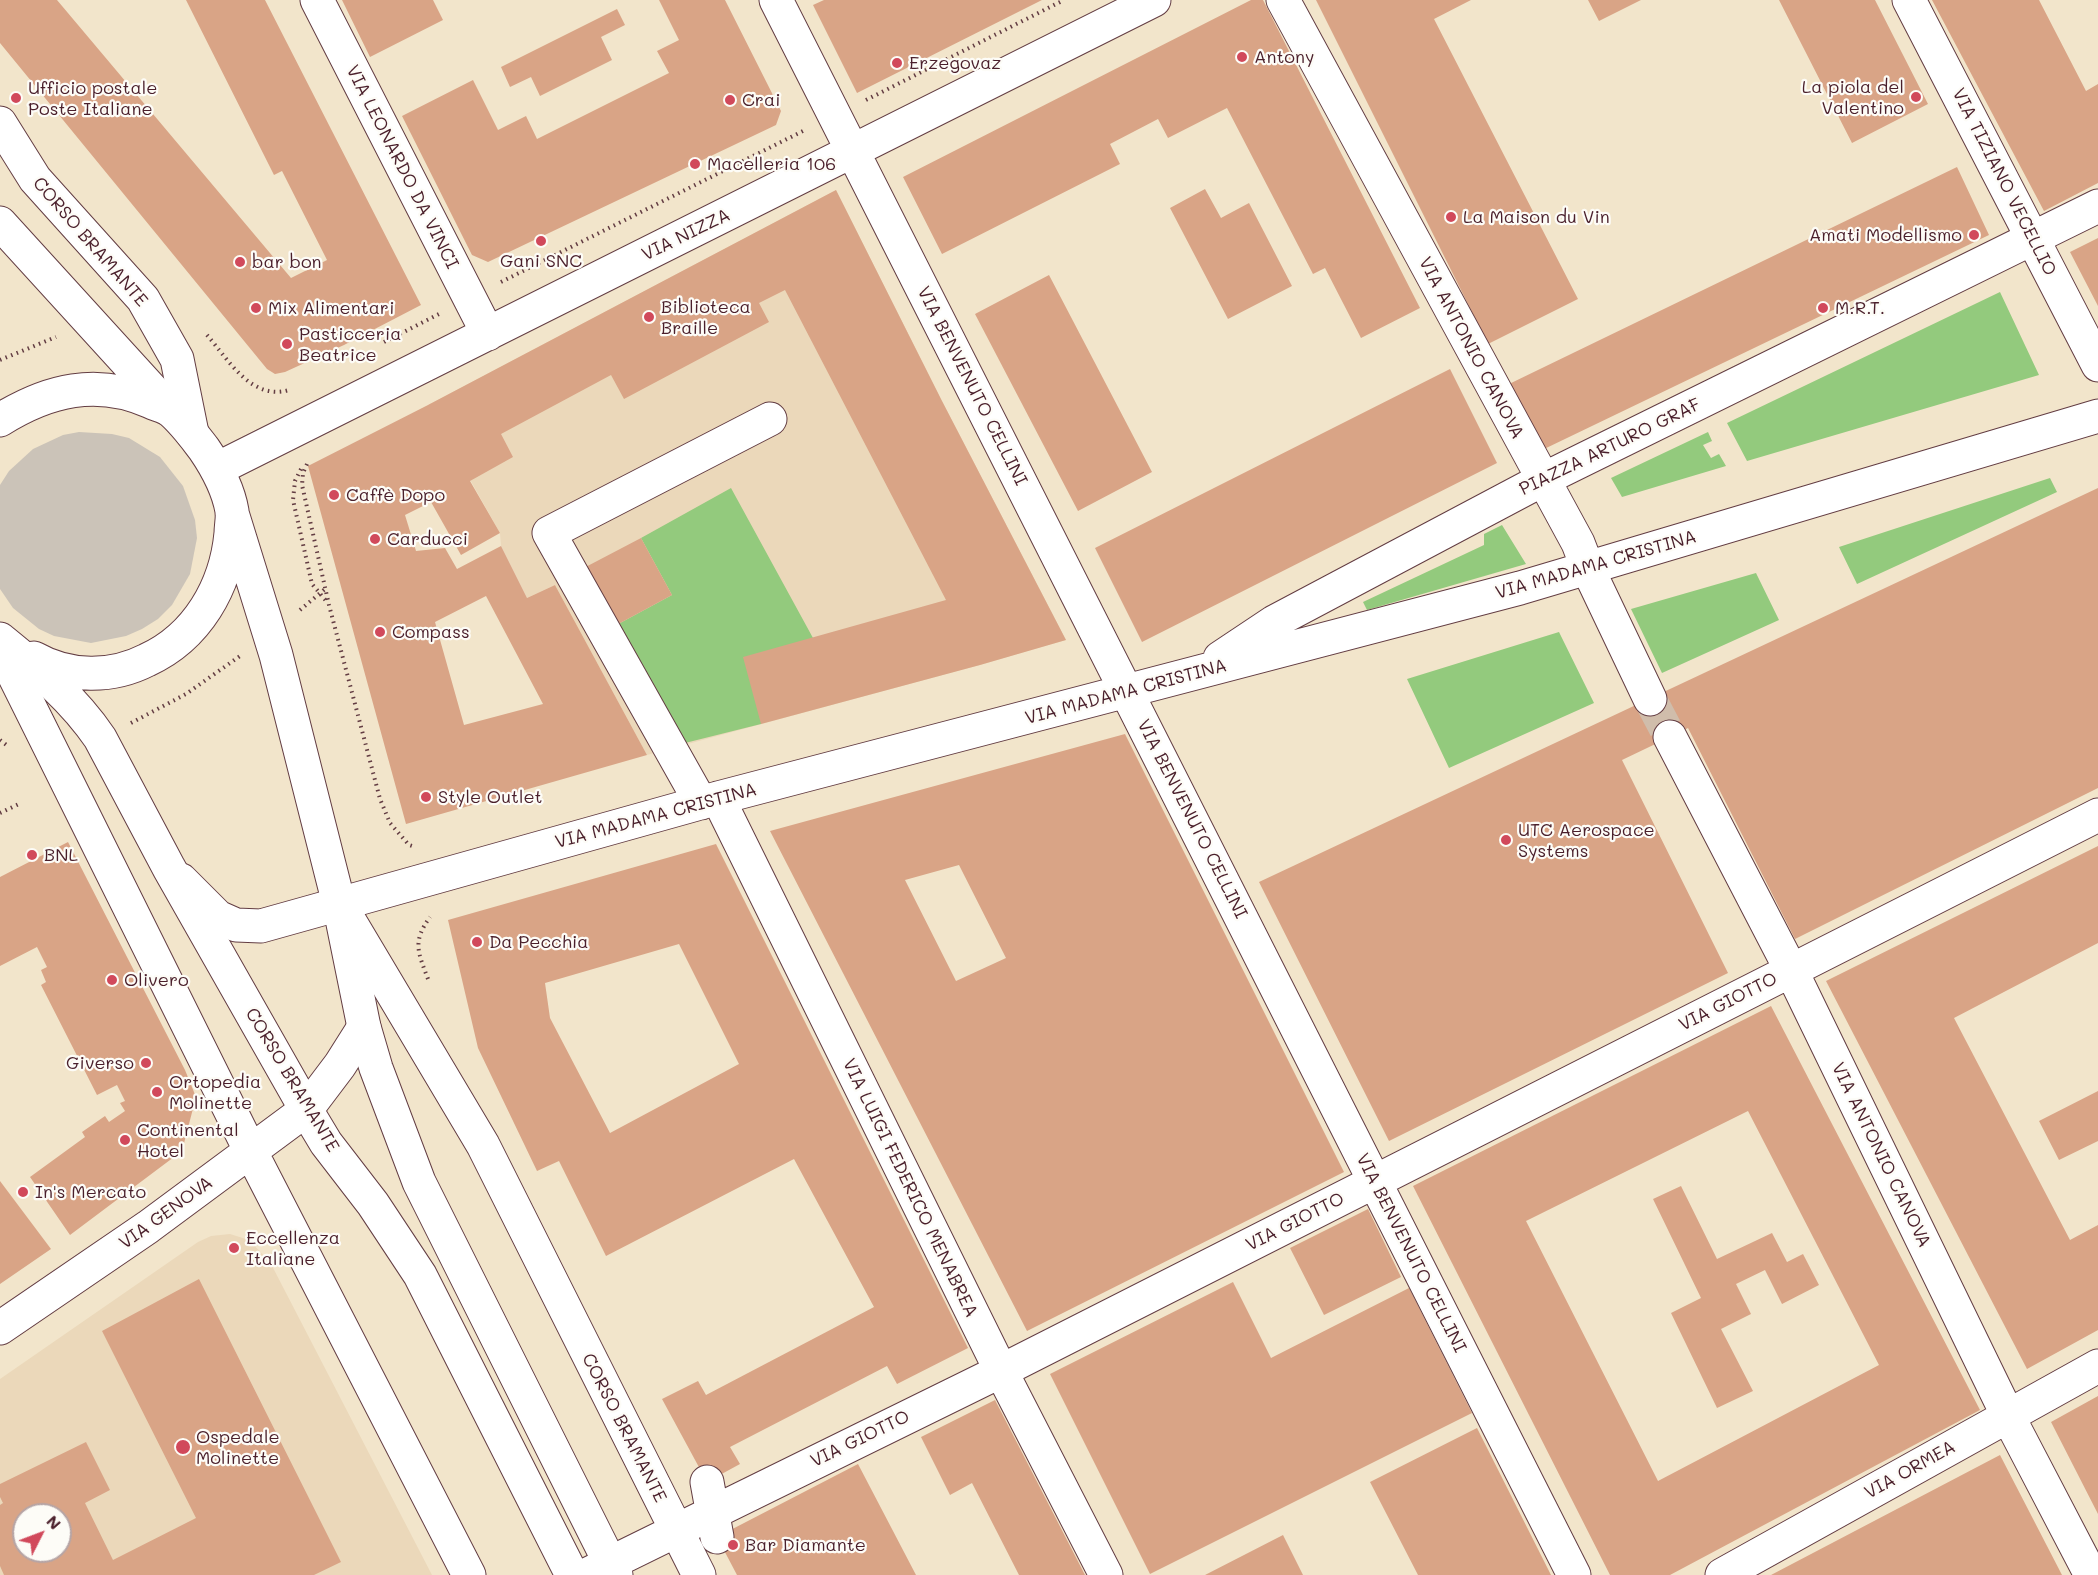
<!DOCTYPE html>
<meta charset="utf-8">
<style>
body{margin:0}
#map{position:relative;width:2098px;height:1575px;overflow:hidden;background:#f2e5cb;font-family:Mali,sans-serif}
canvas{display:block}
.north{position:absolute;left:12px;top:1503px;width:60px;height:60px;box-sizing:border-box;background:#fdfcf7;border:2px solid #b5a4a5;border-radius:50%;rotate:48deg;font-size:16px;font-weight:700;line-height:24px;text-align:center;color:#4a1f2b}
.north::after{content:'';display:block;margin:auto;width:21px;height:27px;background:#d1495b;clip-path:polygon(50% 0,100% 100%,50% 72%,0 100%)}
</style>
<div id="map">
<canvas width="2098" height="1575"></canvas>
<div class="north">N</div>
</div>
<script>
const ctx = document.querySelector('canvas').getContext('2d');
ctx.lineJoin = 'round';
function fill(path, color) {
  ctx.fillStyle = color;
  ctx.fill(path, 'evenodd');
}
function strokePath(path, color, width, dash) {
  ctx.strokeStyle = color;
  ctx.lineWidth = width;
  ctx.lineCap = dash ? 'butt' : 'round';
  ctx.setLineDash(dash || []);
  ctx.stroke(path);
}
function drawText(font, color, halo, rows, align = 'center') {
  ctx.font = font + ' Mali,sans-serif';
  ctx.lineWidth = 4.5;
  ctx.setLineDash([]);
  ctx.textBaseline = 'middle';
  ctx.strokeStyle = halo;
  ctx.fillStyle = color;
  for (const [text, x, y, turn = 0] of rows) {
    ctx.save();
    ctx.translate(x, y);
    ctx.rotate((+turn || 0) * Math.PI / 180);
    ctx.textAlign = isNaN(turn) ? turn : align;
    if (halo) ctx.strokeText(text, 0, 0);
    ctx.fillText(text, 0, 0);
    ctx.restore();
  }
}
fill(new Path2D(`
 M836,190L942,401L1066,640L980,665L647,755L555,585L527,598L501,546L500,533L428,405Z
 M230,1234L249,1240L270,1262L432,1575H0V1379L198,1242L211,1236ZM24,1515H60V1551H24Z`), '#ebd8ba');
fill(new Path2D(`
 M79,432L112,434L129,438L160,457L183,486L195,520L197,538L190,574L172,605L158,619L142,629L126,636L91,643L54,636L39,629L13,608L0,589V485L9,471L33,449L63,435Z`), '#cbc3b8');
fill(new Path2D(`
 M2000,292L2039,375L1747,461L1727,423Z
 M1708,432L1712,441L1703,445L1711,458L1719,454L1726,466L1622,497L1611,478Z
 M2050,478L2057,492L1857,584L1839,547Z
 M731,488L813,638L761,724L677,745L609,629L672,595L641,538Z
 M1502,525L1526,564L1367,610L1363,602L1484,545V534Z
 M1756,573L1779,620L1662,673L1631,609Z
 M1559,632L1594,703L1449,768L1407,679Z`), '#93ca7d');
fill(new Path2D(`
 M0,0H57L291,278L327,260L282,171L274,175L186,0H265L421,305L344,345L285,372L275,374L267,369L0,43Z
 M342,0H433L443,20L370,57Z
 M659,0H725L781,111L776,125L488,262L472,255L402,116L473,80L498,130L526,116L537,139L669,73L657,51L679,40Z
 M824,0H1042L857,93L813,5Z
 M1251,0H1263L1420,308L1361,338L1325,268L1313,274L1227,108L1168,138L1158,119L1110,144L1120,164L942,254L903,177Z
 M1316,0H1471L1434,19L1578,299L1488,344Z
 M1588,0H1641L1599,21Z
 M1779,0H1875L1928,104L1852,143Z
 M1932,0H2039L2086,91L2098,84V183L2044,211Z
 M617,9L625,25L601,37L612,60L540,96L531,77L510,87L501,67Z
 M1957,167L1989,235L1540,451L1507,385Z
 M1205,189L1221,218L1249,203L1292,286L1228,319L1170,208Z
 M836,190L942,401L1066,640L980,665L761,724L743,657L946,600L785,290L759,303L769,322L624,399L611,375L501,434L513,457L470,481L500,533L461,555L431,502L405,515L416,551L445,548L457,569L501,546L527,598L555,585L647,755L406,824L308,466L428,405ZM486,596L543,704L464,725L435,622Z
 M2098,238V306L2070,252Z
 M1049,275L1152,472L1078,511L975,314Z
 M1450,369L1497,463L1142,642L1095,548Z
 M2098,488V788L1795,939L1688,728L1670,737L1622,760L1728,973L1389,1141L1259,882Z
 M641,538L672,595L609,629L578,571Z
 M1125,734L1344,1172L1027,1331L770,831ZM959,865L1006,958L956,981L905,880Z
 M68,842L185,1070L196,1097L182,1151L70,1235L30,1177L85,1137L82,1132L105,1116L109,1122L125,1111L120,1103L125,1101L117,1085L97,1095L41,985L46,982L41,970L47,967L37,947L0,966V877Z
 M716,844L968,1348L897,1384L887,1366L730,1447L740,1464L707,1482L662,1399L698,1381L706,1395L874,1307L794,1159L606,1256L559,1161L537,1171L478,1048L448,920ZM679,944L739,1064L610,1133L550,1018L545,983Z
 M2098,846V943L1954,1018L2070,1240L2098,1225V1330L2027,1369L1826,981Z
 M1771,1006L1980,1410L1670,1575H1610L1413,1186ZM1748,1111L1879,1365L1658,1481L1526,1221Z
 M2098,1091V1141L2059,1160L2039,1121Z
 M0,1181L51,1249L0,1284Z
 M1681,1186L1717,1259L1772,1233L1787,1262L1803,1254L1819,1285L1782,1304L1765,1270L1736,1284L1751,1314L1721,1329L1753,1391L1717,1408L1671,1313L1701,1298L1653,1199Z
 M1368,1209L1401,1277L1324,1315L1290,1248Z
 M199,1279L341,1562L314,1575H4L0,1566V1505L3,1503L0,1497V1484L86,1442L110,1490L85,1503L113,1560L196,1518L102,1331ZM24,1515H60V1551H24Z
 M1233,1282L1271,1358L1409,1288L1472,1413L1150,1574L1050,1374Z
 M2098,1396V1514L2051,1422Z
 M995,1400L1085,1575H1019L972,1483L950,1495L921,1437Z
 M1477,1428L1551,1575H1418L1370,1482Z
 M2000,1455L2062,1575H1771Z
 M858,1464L916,1575H737L717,1537Z
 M1283,1535L1303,1575H1205Z`), '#d9a486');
strokePath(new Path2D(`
 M1650,699L1670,737`), '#d0bdab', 33, [33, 16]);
const minor = new Path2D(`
 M317,0L488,334
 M776,0L1574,1575
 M1283,0L1578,543L1588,569L1650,699
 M1909,0L2098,365
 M0,123L35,179L143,299L177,359L192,433
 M217,469L1154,0
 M0,647L251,1152L469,1575
 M1220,658L1274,622L1542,480L2098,206
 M1670,737L1791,970L2008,1416L2091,1575
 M718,798L1001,1371L1106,1575
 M701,803L549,533L770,419
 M181,880L218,917L236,925L261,926L718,798L1520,588L2098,416
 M340,905L483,1145L699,1575
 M0,1328L148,1227L306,1110L340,1065L364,1027
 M707,1482L717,1537
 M586,1575L1001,1371L2098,815
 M1722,1575L2098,1366`);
const major = new Path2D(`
 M0,223L165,404
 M0,420C48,390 97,378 151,402C157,405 166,407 171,411C184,422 194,436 204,449C217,468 228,488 232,511C233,518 231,526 231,533C226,587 197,637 147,660C112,678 69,678 34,658
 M232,513L276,655L339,904L364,1027L376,1068L419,1182L616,1575
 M0,639C38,670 72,697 100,738L169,868L311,1118L326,1143L373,1204L420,1275L572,1575`);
strokePath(minor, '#633d43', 35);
strokePath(major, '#633d43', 35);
strokePath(new Path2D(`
 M866,100L1064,0
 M501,282L803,131
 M207,335C228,359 251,401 289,390
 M384,342L439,314
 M0,360L56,337
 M307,464L303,473L302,485L329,605L380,799L390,823L409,845L412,846
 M301,469L295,481L293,500L312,584L327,602
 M300,610L325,589
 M131,723L186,694L240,656
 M0,740L9,747
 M0,813L19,804
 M428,979C418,952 412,942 430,917`), '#633d43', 4, [1.5, 4.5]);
strokePath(minor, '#fff', 33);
strokePath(major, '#fff', 33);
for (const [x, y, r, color] of [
 [1242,57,6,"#d1495b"],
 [897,63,6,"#d1495b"],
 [1916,97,6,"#d1495b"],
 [16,98,6,"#d1495b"],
 [730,100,6,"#d1495b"],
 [695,164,6,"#d1495b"],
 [1451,217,6,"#d1495b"],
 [1974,235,6,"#d1495b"],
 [541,241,6,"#d1495b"],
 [240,262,6,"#d1495b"],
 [256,308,6,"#d1495b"],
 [1823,308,6,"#d1495b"],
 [649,317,6,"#d1495b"],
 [287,344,6,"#d1495b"],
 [334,495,6,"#d1495b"],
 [375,539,6,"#d1495b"],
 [380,632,6,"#d1495b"],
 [426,797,6,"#d1495b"],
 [1506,840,6,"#d1495b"],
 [32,855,6,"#d1495b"],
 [477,942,6,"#d1495b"],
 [112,980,6,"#d1495b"],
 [146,1063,6,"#d1495b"],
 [157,1092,6,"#d1495b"],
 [125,1140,6,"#d1495b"],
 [23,1192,6,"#d1495b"],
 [234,1248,6,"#d1495b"],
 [183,1447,8,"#d1495b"],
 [733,1545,6,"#d1495b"]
]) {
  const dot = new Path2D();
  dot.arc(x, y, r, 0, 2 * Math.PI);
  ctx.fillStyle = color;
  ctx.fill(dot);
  strokePath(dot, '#fdfcf7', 2);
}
drawText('18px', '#4a1f2b', '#fdfcf7', [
 ["Antony",1254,57],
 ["Erzegovaz",909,63],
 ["La piola del",1904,87,"right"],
 ["Valentino",1904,108,"right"],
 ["Ufficio postale",28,88],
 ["Poste Italiane",28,109],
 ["Crai",742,100],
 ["Macelleria 106",707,164],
 ["La Maison du Vin",1463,217],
 ["Amati Modellismo",1962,235,"right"],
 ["Gani SNC",541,261,"center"],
 ["bar bon",252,262],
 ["Biblioteca",661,307],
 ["Braille",661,328],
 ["Mix Alimentari",268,308],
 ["M.R.T.",1835,308],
 ["Pasticceria",299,334],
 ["Beatrice",299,355],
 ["Caffè Dopo",346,495],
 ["Carducci",387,539],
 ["Compass",392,632],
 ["Style Outlet",438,797],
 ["UTC Aerospace",1518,830],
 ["Systems",1518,851],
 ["BNL",44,855],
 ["Da Pecchia",489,942],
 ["Olivero",124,980],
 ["Giverso",134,1063,"right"],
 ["Ortopedia",169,1082],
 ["Molinette",169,1103],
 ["Continental",137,1130],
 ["Hotel",137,1151],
 ["In's Mercato",35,1192],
 ["Eccellenza",246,1238],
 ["Italiane",246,1259],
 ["Ospedale",196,1437],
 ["Molinette",196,1458],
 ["Bar Diamante",745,1545]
], 'left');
drawText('18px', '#4a1f2b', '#fdfcf7', [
 ["VIA LEONARDO DA VINCI",402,167,63],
 ["VIA TIZIANO VECELLIO",2004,182,63],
 ["VIA NIZZA",686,235,-26],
 ["CORSO BRAMANTE",90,242,49],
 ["VIA ANTONIO CANOVA",1471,348,62],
 ["VIA BENVENUTO CELLINI",972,386,63],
 ["PIAZZA ARTURO GRAF",1610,447,-26],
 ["VIA MADAMA CRISTINA",1596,565,-16],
 ["VIA MADAMA CRISTINA",1126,692,-15],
 ["VIA MADAMA CRISTINA",656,816,-15],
 ["VIA BENVENUTO CELLINI",1192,819,63],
 ["VIA GIOTTO",1728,1002,-27],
 ["CORSO BRAMANTE",292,1080,59],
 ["VIA ANTONIO CANOVA",1881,1155,64],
 ["VIA LUIGI FEDERICO MENABREA",910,1188,64],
 ["VIA GENOVA",166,1213,-36],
 ["VIA GIOTTO",1295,1222,-27],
 ["VIA BENVENUTO CELLINI",1411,1253,63],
 ["CORSO BRAMANTE",624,1428,63],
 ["VIA GIOTTO",860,1439,-26],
 ["VIA ORMEA",1910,1470,-29]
]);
</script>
